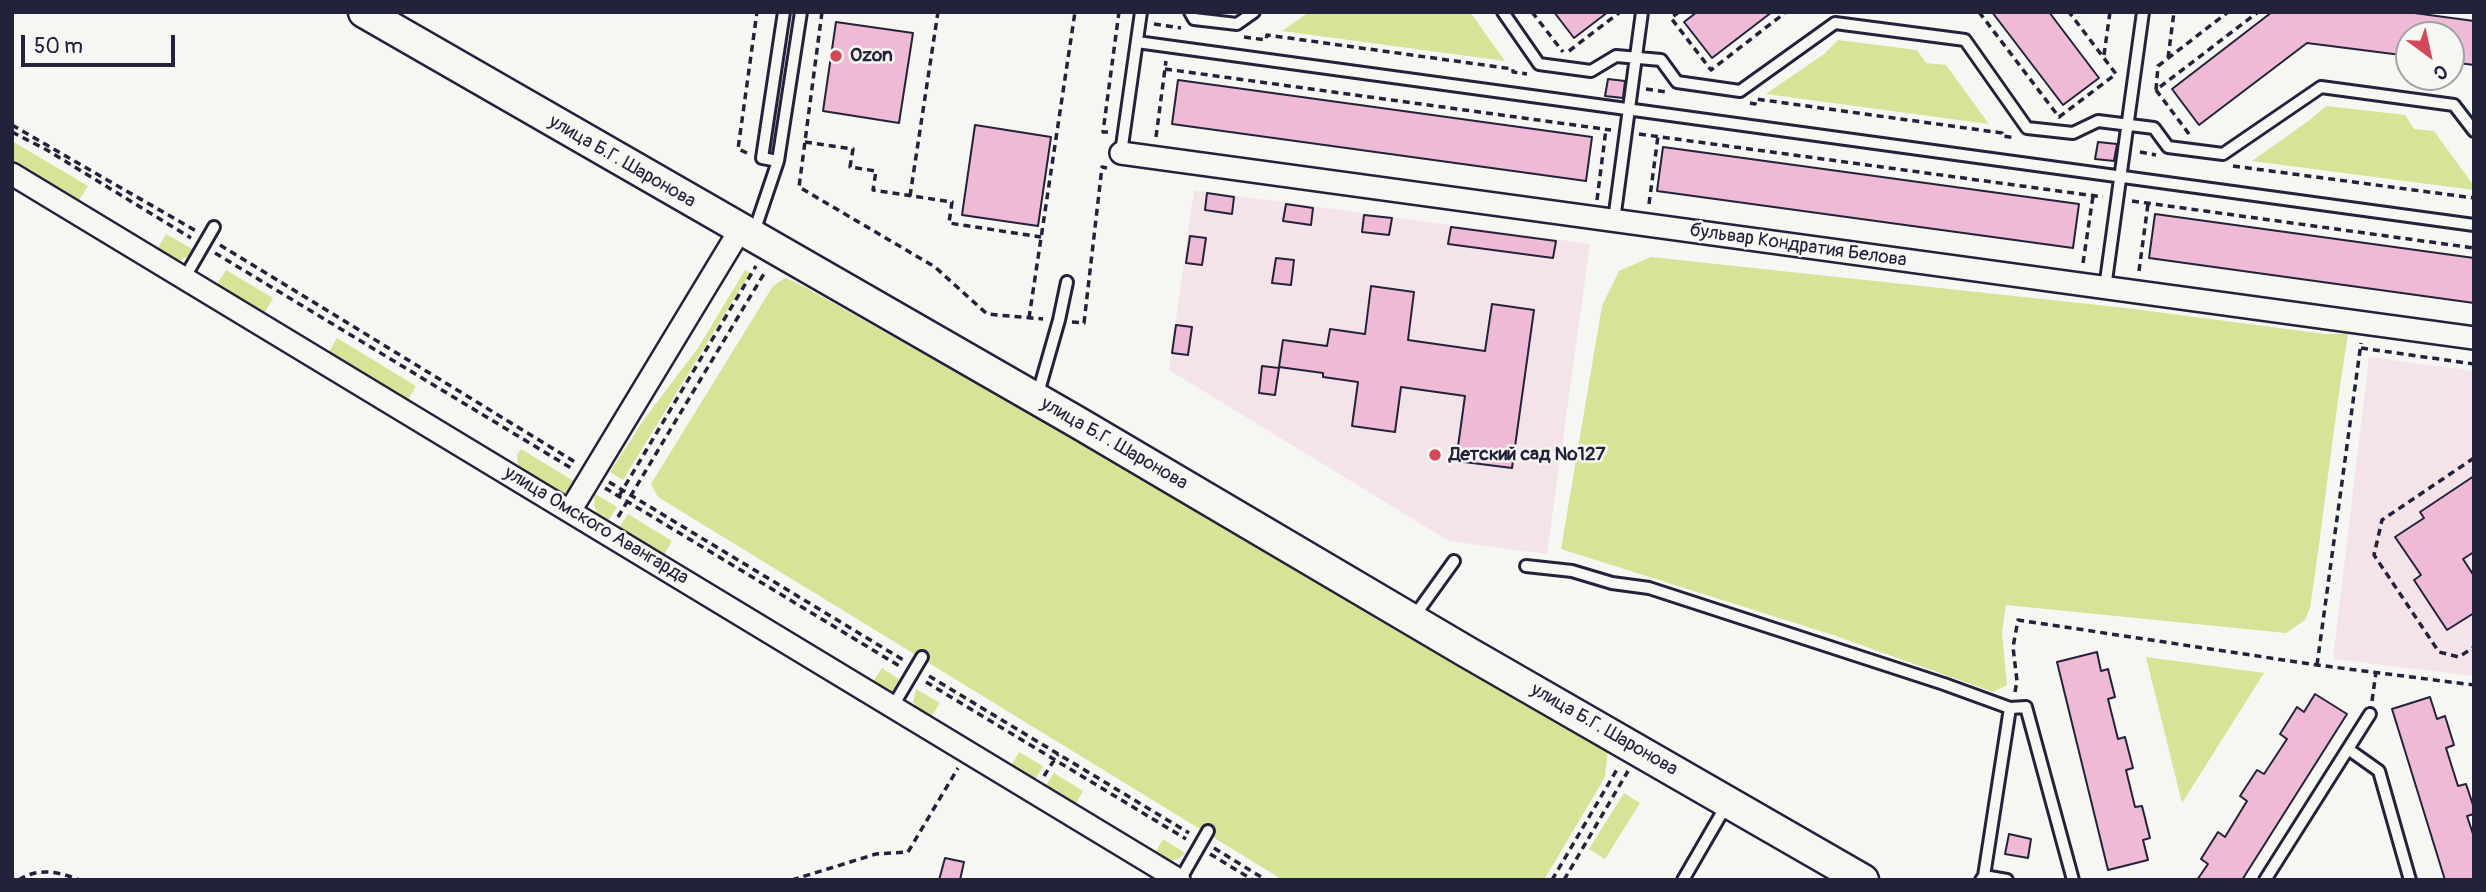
<!DOCTYPE html>
<meta charset="utf-8">
<style>
body{margin:0}
#map{position:relative;width:2486px;height:892px;overflow:hidden;background:#f6f6f2;font-family:Pangolin,sans-serif}
canvas{display:block}
.frame{position:absolute;inset:0;border:14px solid #22223b;pointer-events:none}
.north{position:absolute;left:2395px;top:21px;width:70px;height:70px;box-sizing:border-box;background:#f6f6f2;border:2px solid #a1a1a9;border-radius:50%;rotate:147deg;font-size:19px;font-weight:700;line-height:28px;text-align:center;color:#22223b}
.north::after{content:'';display:block;margin:auto;width:24px;height:32px;background:#d1495b;clip-path:polygon(50% 0,100% 100%,50% 72%,0 100%)}
.scale{position:absolute;left:21px;top:35px;width:154px;height:32px;box-sizing:border-box;border:4px solid #22223b;border-top:0;padding-left:9px;font-size:21px;line-height:24px;white-space:nowrap;color:#22223b;-webkit-text-stroke:5px #f6f6f2;paint-order:stroke}
</style>
<div id="map">
<canvas width="2486" height="892"></canvas>
<div class="frame"></div>
<div class="north">С</div>
<div class="scale">50 m</div>
</div>
<script>
const ctx = document.querySelector('canvas').getContext('2d');
ctx.lineJoin = 'round';
function fill(path, color) {
  ctx.fillStyle = color;
  ctx.fill(path, 'evenodd');
}
function strokePath(path, color, width, dash) {
  ctx.strokeStyle = color;
  ctx.lineWidth = width;
  ctx.lineCap = dash ? 'butt' : 'round';
  ctx.setLineDash(dash || []);
  ctx.stroke(path);
}
function drawText(font, color, halo, rows, align = 'center') {
  ctx.font = font + ' Pangolin,sans-serif';
  ctx.lineWidth = 5;
  ctx.setLineDash([]);
  ctx.textBaseline = 'middle';
  ctx.strokeStyle = halo;
  ctx.fillStyle = color;
  for (const [text, x, y, turn = 0] of rows) {
    ctx.save();
    ctx.translate(x, y);
    ctx.rotate((+turn || 0) * Math.PI / 180);
    ctx.textAlign = isNaN(turn) ? turn : align;
    if (halo) ctx.strokeText(text, 0, 0);
    ctx.fillText(text, 0, 0);
    ctx.restore();
  }
}
fill(new Path2D(`
 M1194,190L1590,244L1547,554L1449,541L1169,370Z
 M2369,357L2474,371V676L2333,659Z`), '#f4e4e9');
fill(new Path2D(`
 M1309,12H1470L1505,61L1282,31Z
 M1838,40L1917,50L1926,63L1946,65L1989,124L1766,94L1824,54Z
 M2326,106L2405,115L2414,129L2434,131L2474,186V190L2252,161L2311,119Z
 M12,141L88,186L79,200L12,159Z
 M166,234L192,249L188,256L179,261L158,248Z
 M1651,257L2126,308L2325,334H2348C2333,425 2324,517 2310,608L2305,620L2286,633L2006,605L2002,632L2007,685L1993,692L1833,635L1561,549L1602,306L1619,271Z
 M226,270L273,298L265,312L217,284Z
 M745,270L750,273L623,480L610,472L645,418L698,348Z
 M785,278L801,285L1147,480L1608,749L1605,777L1544,880H1283L658,497L651,484L773,286Z
 M337,338L416,386L408,400L329,352Z
 M521,449L577,483C573,491 570,494 561,493L518,466L517,455Z
 M595,494L617,507L608,521C595,513 593,509 595,494Z
 M628,514L672,541L664,555L619,528Z
 M2146,657L2264,673L2182,803Z
 M882,668L899,679L891,693L873,682Z
 M916,689L940,703L931,717L917,709L913,702Z
 M1019,752L1043,766L1035,780L1011,766Z
 M1054,773L1083,791L1075,805L1045,787Z
 M1624,793L1640,803L1605,859L1589,849Z
 M1163,839L1185,853C1174,864 1168,861 1155,853Z`), '#d5e497');
const building = new Path2D(`
 M1554,12H1608L1574,38Z
 M1697,12H1772L1712,58L1684,22Z
 M1992,12H2049L2099,78L2063,105Z
 M2272,12H2407L2474,21V65L2451,62V35H2409V56L2307,43L2199,125L2172,89Z
 M836,22L913,33L899,123L823,111Z
 M1608,79L1625,81L1623,98L1605,96Z
 M1178,80L1592,137L1586,181L1172,124Z
 M975,125L1051,137L1038,226L962,215Z
 M2098,142L2117,144L2114,161L2095,159Z
 M1663,147L2079,204L2073,248L1657,191Z
 M1207,193L1234,197L1232,214L1205,210Z
 M1286,204L1313,208L1311,225L1283,221Z
 M2155,214L2474,258V303L2149,258Z
 M1364,215L1392,218L1389,235L1362,232Z
 M1451,227L1556,241L1553,258L1448,244Z
 M1190,236L1206,238L1202,265L1186,263Z
 M1276,258L1294,260L1291,285L1272,283Z
 M1371,286L1414,292L1408,340L1485,351L1492,304L1534,310L1512,468L1456,461L1465,396L1401,387L1395,432L1352,426L1358,382L1323,377V373L1279,367L1283,340L1327,346L1330,329L1365,334Z
 M1176,325L1192,327L1188,355L1172,353Z
 M1262,366L1279,368L1275,395L1259,393Z
 M2474,476V552L2463,559L2474,576V613L2447,630L2414,580L2421,575L2395,537L2424,518L2420,512Z
 M2097,652L2101,671L2108,669L2115,697L2108,699L2118,739L2125,737L2133,768L2126,770L2135,807L2142,806L2150,838L2143,840L2148,860L2108,870L2057,662Z
 M2315,694L2347,714L2242,880H2197L2208,864L2201,859L2218,832L2225,837L2247,801L2240,796L2257,770L2264,774L2287,739L2280,734L2297,707L2304,712Z
 M2430,697L2437,719L2445,716L2454,745L2446,748L2458,786L2466,784L2474,808V814L2467,816L2474,837V880H2445L2392,709Z
 M2009,834L2031,839L2028,858L2005,854Z
 M945,858L964,862L960,880H939Z`);
fill(building, '#efbad5');
strokePath(building, '#22223b', 2);
const lane = new Path2D(`
 M1190,12L1194,19L1237,24L1254,12
 M1503,12L1539,64L1591,71L1616,56L1661,60L1677,82L1740,91L1835,23L1965,40L2027,128L2073,133L2098,121L2154,128L2168,147L2223,154L2321,87L2454,105L2474,131
 M1137,42L2474,225
 M1121,153L1141,12
 M778,161L762,158L784,12
 M1614,220L1642,12
 M753,235L778,161L801,12
 M185,277L214,227
 M2105,288L2143,12
 M1037,397L1059,320L1067,282
 M1526,566L1572,571L1612,583L1649,588L1944,684L2010,708L2026,707L2073,880
 M1413,618L1454,561
 M893,706L922,657
 M2348,749L2379,771L2410,880
 M1984,876L2007,880
 M1180,880L1208,831
 M1683,880L1727,804
 M1981,880L1984,876L2010,708
 M2265,880L2370,714`);
const street = new Path2D(`
 M1121,153L2474,338
 M12,174L1179,880
 M570,511L740,230`);
const secondary = new Path2D(`
 M364,12L1077,422L1467,652L1863,880`);
strokePath(lane, '#22223b', 16);
strokePath(street, '#22223b', 26);
strokePath(secondary, '#22223b', 35);
strokePath(new Path2D(`
 M822,12L799,187L935,267L987,314L1043,319
 M1532,12L1563,52
 M1679,12L1671,18L1711,70L1786,12
 M1979,12L2059,117L2116,74L2069,12
 M1154,24L1181,28
 M1244,37L1266,40L1267,35L1513,69V72L1527,74
 M1569,51L1620,12
 M2104,55L2110,12
 M2168,58L2174,12
 M1165,69L1611,130
 M1646,89L1666,92
 M2156,90L2158,66L2228,12
 M1750,103L1755,104L1756,99L2002,133V136L2016,138
 M12,125L196,231
 M12,132L47,150L191,238
 M1108,132H1103L1119,12
 M1639,134L2103,197
 M2189,134L2156,90L2258,12
 M1156,137L1166,61
 M805,142L853,149L850,167L876,171L873,190L952,202L949,223L1041,237
 M2140,152L2156,155
 M747,153L738,149L757,12
 M2233,166L2474,198
 M910,196L938,12
 M1597,200L1606,129
 M2132,201L2474,248
 M1649,204L1658,136
 M220,245L575,462
 M215,253L571,468
 M2083,263L2093,196
 M2139,271L2148,204
 M1029,318L1075,12
 M1072,322L1084,323L1102,167L1107,168
 M2361,348L2474,364
 M2474,458L2382,520L2374,555L2439,652L2459,657L2474,647
 M609,482L905,661
 M605,488L901,667
 M619,496L756,266
 M618,517L765,272
 M2317,665L2361,343
 M929,676L1189,833
 M926,682L1186,839
 M2015,692L2017,681L2013,647L2018,620L2317,665L2474,685
 M2372,701L2376,672
 M1044,776L1058,754
 M1214,848L1266,880
 M1210,854L1253,880
 M19,880C37,867 61,872 79,880
 M792,880L876,854L908,852L958,768
 M1552,880L1619,766
 M1564,880L1628,771`), '#22223b', 3.5, [7, 5]);
strokePath(lane, '#f6f6f2', 10);
strokePath(street, '#f6f6f2', 21);
strokePath(secondary, '#f6f6f2', 30);
for (const [x, y, r, color] of [
 [836,56,7,"#d1495b"],
 [1435,455,7,"#d1495b"]
]) {
  const dot = new Path2D();
  dot.arc(x, y, r, 0, 2 * Math.PI);
  ctx.fillStyle = color;
  ctx.fill(dot);
  strokePath(dot, '#f6f6f2', 2.5);
}
drawText('bold 19px', '#22223b', '#f6f6f2', [
 ["Ozon",850,56],
 ["Детский сад №127",1449,455]
], 'left');
drawText('19px', '#22223b', '#f6f6f2', [
 ["улица Б.Г. Шаронова",622,162,30],
 ["бульвар Кондратия Белова",1798,246,8],
 ["улица Б.Г. Шаронова",1114,444,30],
 ["улица Омского Авангарда",596,526,31],
 ["улица Б.Г. Шаронова",1604,730,30]
]);
</script>
